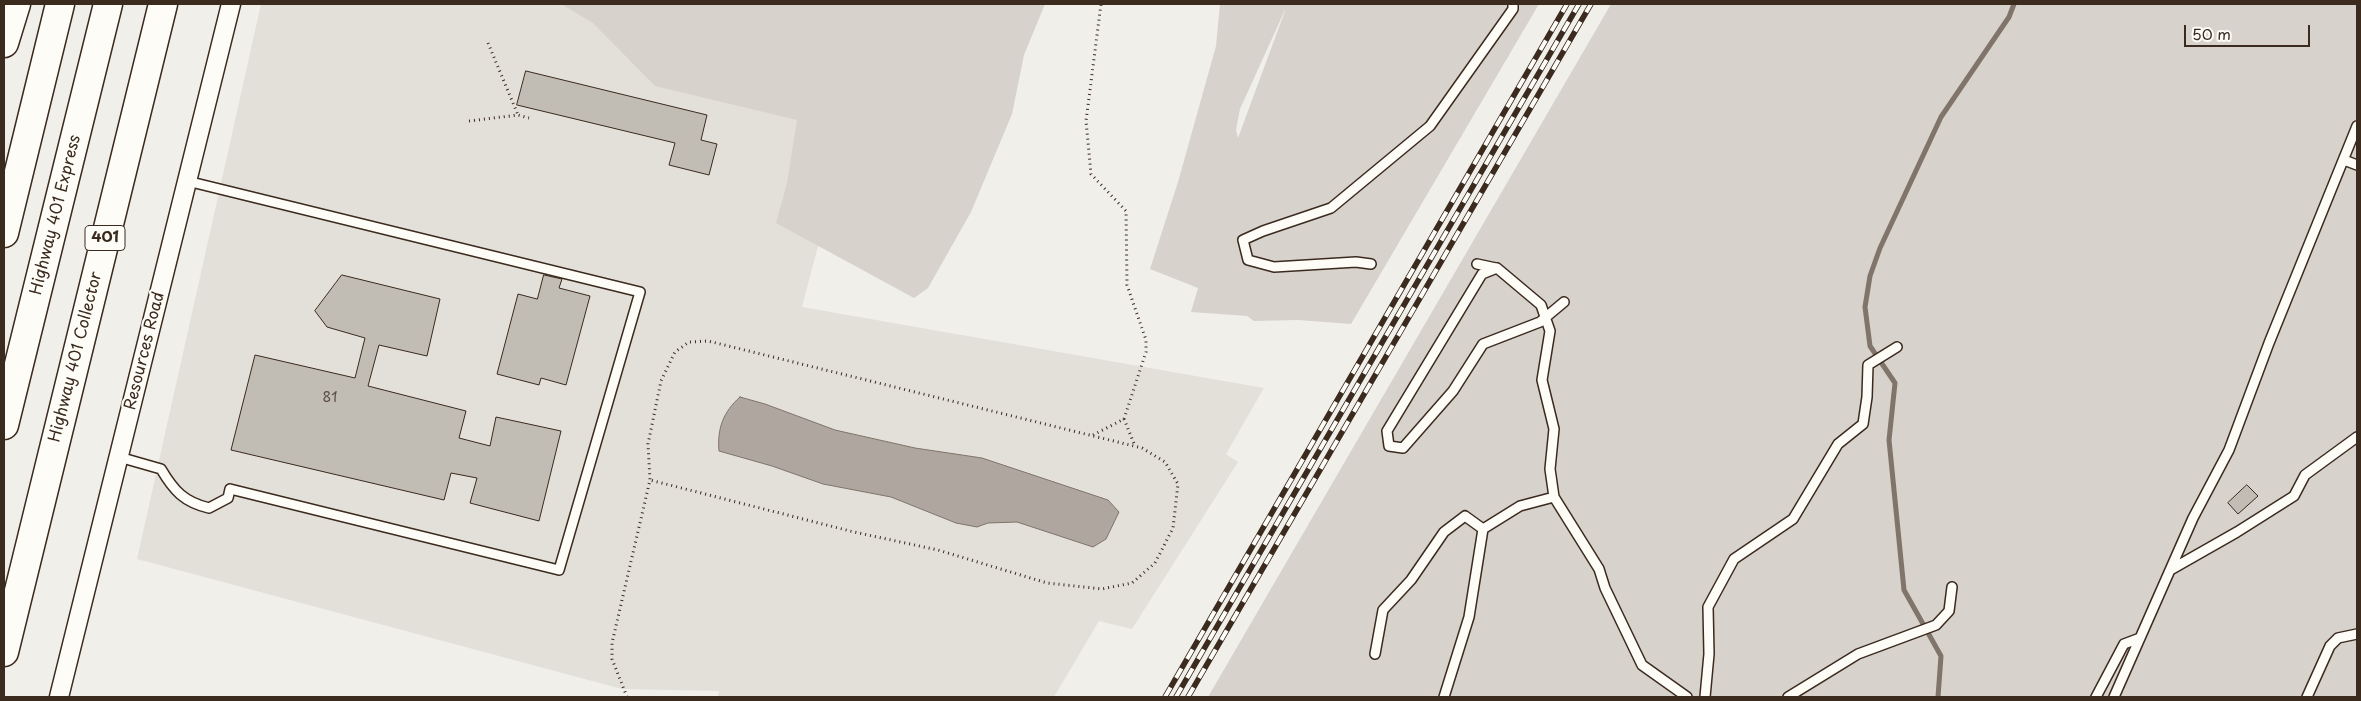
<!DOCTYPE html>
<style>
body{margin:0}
#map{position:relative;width:2361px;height:701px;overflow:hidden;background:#f1efea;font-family:"Playpen Sans",sans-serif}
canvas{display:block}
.frame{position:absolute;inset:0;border:5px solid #3b2a1e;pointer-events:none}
.scale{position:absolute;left:2184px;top:25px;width:126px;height:22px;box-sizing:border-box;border:2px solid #3b2a1e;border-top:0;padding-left:6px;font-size:15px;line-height:18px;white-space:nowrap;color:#3b2a1e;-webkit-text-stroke:4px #fdfcf7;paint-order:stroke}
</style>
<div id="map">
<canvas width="2361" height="701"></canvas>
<div class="frame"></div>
<div class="scale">50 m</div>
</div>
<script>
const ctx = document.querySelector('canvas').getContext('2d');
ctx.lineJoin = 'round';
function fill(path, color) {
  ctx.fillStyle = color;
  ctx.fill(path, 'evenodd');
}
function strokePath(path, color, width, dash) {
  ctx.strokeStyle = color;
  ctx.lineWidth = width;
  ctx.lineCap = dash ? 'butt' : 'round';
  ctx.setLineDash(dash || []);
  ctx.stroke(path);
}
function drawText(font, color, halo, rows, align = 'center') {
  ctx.font = font + ' "Playpen Sans",sans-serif';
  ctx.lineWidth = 4.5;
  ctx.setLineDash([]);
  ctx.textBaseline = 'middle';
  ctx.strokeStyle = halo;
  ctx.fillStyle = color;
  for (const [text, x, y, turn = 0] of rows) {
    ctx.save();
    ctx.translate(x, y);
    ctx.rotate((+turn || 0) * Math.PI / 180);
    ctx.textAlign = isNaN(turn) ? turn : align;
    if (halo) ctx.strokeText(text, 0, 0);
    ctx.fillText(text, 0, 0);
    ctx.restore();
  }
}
fill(new Path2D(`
 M261,4H882L802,307L1264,388L1226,454L1238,462L1132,629L1099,621L1054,697H718L719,691L622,689L137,559Z`), '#e3e0da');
fill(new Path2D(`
 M561,4H1045L1024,55L1012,114L971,212L928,288L914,298L776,223L787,183L797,120L655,86L593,23Z
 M1220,4H1539L1351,324L1298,320L1254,321L1247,316L1191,312L1198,288L1150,269L1178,182L1216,46ZM1285,10V11L1238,138L1236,130L1240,109Z
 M1611,4H2357V697H1208Z`), '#d7d2cc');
const water = new Path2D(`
 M740,397L765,404L835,430L915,448L982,458L1108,500L1119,512L1106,539L1093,547L1017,522L988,523L977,527L956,523L891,497L823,484L772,466L719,451C717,429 723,412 740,397Z`);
fill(water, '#aea69f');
strokePath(water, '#80746b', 1);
strokePath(new Path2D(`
 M1938,697L1941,656L1904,590L1889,440L1895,383L1870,346L1865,307L1870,276L1880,248L1941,117L2009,17L2014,4`), '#80746b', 5);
const building = new Path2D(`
 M526,71L707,115L701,140L717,144L709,175L669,165L675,143L517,105Z
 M342,275L440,299L427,356L379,345L368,386L466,411L459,438L490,446L496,417L561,431L539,521L470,503L477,478L451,473L444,500L231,450L255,355L355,378L365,338L327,327L315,311Z
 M544,275L562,279L559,288L590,296L566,385L541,378L539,385L497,374L518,294L537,299Z
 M2247,485L2258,496L2238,514L2228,503Z`);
fill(building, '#c1bcb4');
strokePath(building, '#3b2a1e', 1);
const service = new Path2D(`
 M2344,160L2357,165
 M1371,264L1356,262L1274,267L1248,260L1243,240L1263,231L1331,208L1430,126L1513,9V4
 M1477,264L1496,268
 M1564,302L1540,322L1483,344L1453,391L1403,448L1389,446L1387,431L1482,274L1497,268L1541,305L1550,331L1542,380L1554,429L1550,469L1554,497L1599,569L1605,588L1642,665L1687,697
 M119,457L161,469C174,491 184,502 209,508L228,498L230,489L559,570L640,292L187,181
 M2172,569L2237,532L2294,496L2305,475L2357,437
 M1375,654L1383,610L1411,580L1444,532L1465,516L1483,529L1520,506L1554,497
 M1444,697L1469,617L1483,529
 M1705,697L1709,654L1708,607L1734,559L1793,519L1838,444L1863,424L1867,397L1868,365L1897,347
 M1788,697L1858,654L1936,625L1949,611L1952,587
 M2096,697L2124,644L2140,638
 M2114,697L2193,518L2229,450L2269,343L2357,126
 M2307,697L2330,646L2338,638L2357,634`);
const minor = new Path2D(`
 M59,697L231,4`);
const motorway = new Path2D(`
 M4,43L16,4
 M4,233L60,4
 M4,425L108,4
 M4,652L163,4`);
strokePath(service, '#3b2a1e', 12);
strokePath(minor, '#3b2a1e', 21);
strokePath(motorway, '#3b2a1e', 31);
strokePath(new Path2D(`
 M488,43L518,115
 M469,121L518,115L529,118
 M1124,419L1135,446
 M1093,435L1124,419L1146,352V340L1127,285L1126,211L1091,174L1086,121L1101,4
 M627,697L612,659V643L650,480L648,444L661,381L675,352L689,342L708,341L1142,448L1165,462L1178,484L1173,528L1155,563L1132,583L1102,589L1047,583L938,550L854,532L650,480`), '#3b2a1e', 3, [1, 4]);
strokePath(service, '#fdfcf7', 9);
strokePath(minor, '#fdfcf7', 18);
strokePath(motorway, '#fdfcf7', 28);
const rail = new Path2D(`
 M1165,697L1567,4
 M1176,697L1579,4
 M1188,697L1591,4`);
strokePath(rail, '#3b2a1e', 5.5);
strokePath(rail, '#fdfcf7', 4, [11]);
drawText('14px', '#5c4e44', null, [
 ["81",330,398]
]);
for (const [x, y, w] of [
 [105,238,40]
]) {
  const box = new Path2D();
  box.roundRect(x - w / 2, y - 12.5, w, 25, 4);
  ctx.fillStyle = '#fdfcf7';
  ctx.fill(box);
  strokePath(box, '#3b2a1e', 1);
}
drawText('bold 15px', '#3b2a1e', null, [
 ["401",105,238]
]);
drawText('16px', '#3b2a1e', '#fdfcf7', [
 ["Highway 401 Express",56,215,-76],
 ["Resources Road",145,351,-76],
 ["Highway 401 Collector",76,357,-76]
]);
</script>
